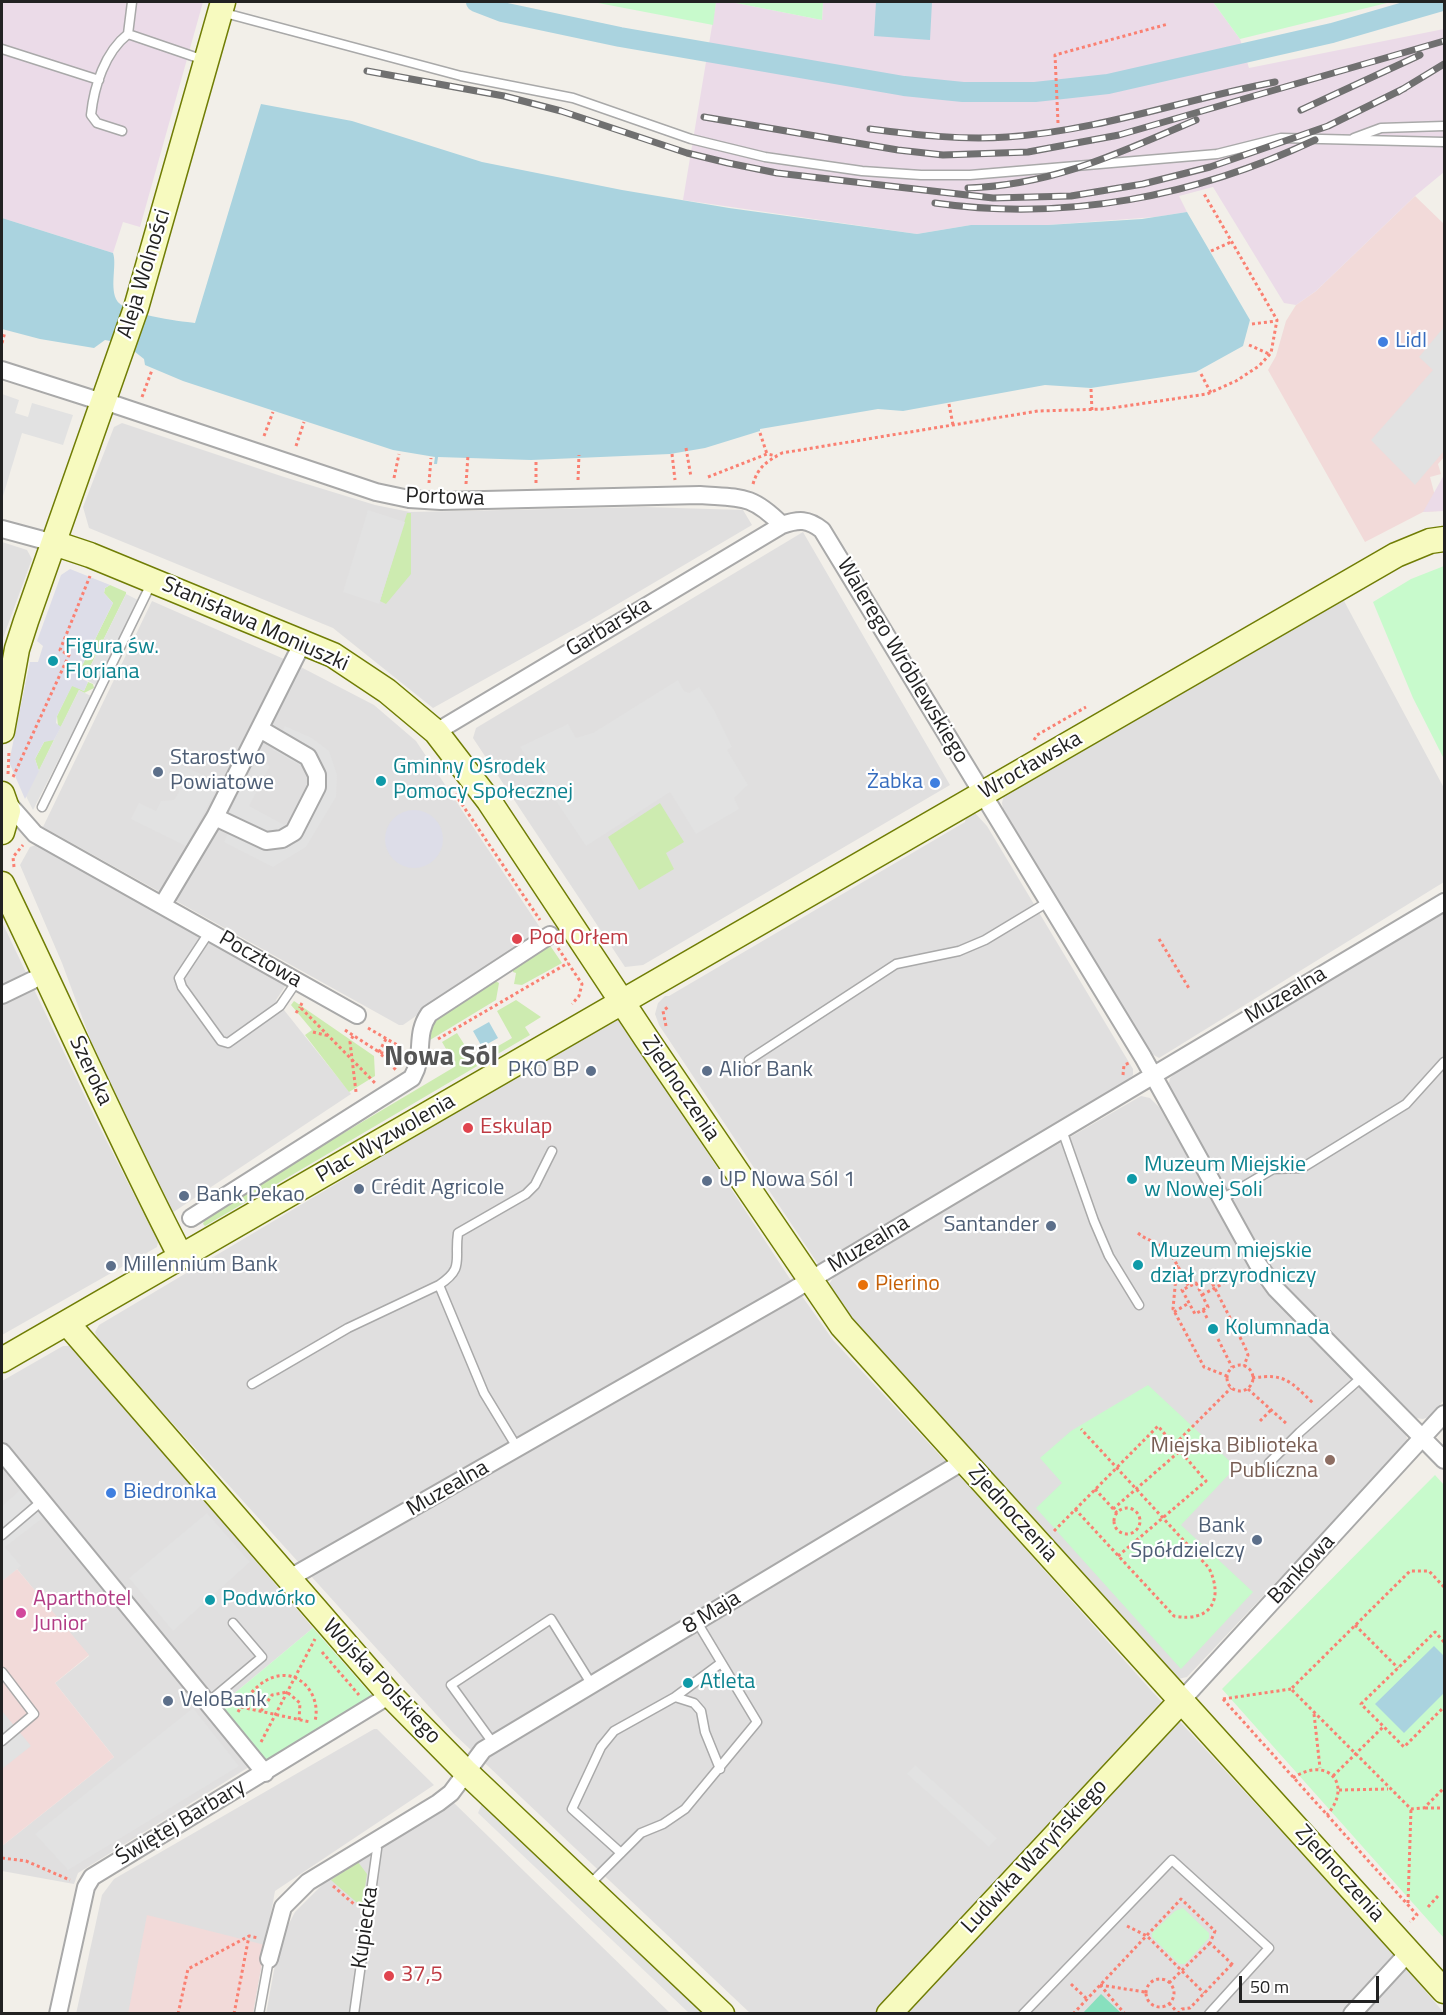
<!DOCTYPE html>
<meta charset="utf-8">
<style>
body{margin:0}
#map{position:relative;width:1446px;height:2015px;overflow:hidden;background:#f2efe9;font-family:"Titillium Web",sans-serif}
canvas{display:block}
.frame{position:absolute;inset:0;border:3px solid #222;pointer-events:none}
.scale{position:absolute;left:1239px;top:1976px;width:140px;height:27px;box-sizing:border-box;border:3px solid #222;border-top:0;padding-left:8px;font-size:18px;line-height:21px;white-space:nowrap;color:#222;-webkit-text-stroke:4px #fff;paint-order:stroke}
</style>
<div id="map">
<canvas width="1446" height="2015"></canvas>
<div class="frame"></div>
<div class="scale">50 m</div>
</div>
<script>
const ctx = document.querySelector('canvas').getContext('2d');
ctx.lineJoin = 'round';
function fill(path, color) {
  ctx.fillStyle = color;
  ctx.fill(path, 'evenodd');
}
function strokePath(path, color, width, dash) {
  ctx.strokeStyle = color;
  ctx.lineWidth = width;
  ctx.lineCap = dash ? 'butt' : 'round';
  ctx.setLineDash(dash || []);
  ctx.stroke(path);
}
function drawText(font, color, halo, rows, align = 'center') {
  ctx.font = font + ' "Titillium Web",sans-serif';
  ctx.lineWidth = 4.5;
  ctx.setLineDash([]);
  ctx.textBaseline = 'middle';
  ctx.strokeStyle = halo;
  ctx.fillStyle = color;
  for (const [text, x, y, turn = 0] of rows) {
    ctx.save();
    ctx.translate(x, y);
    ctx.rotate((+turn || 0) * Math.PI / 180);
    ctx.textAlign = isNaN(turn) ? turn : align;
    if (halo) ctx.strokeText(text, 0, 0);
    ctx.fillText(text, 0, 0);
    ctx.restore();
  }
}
fill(new Path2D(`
 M122,423L284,477L375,505L410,512L644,507L743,510L752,525L589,621L433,708L333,628L89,528L83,507L114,427Z
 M803,532L950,785L643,965L625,967L473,738L476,728Z
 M2,542L27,550L32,559L2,641Z
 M1343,599L1444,788V882L1159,1058L1152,1054L1004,814L1002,803L1004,795Z
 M152,601L293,663L374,705L416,741L541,929L403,1025H399L43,827Z
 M975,813L987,826L1133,1069V1075L1123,1085L818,1264L659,1025L655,1014L658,1003L665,996H669L965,822L966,817Z
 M36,845L286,985L276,1000L351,1094L172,1213L101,1068L62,963L20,865L30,847Z
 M1444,913V1400L1429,1417L1423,1419L1416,1418L1290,1292L1266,1259L1168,1087L1170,1078L1182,1066Z
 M2,922L99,1126L158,1242L157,1247L2,1335Z
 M618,1016L792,1282L833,1340L987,1506L1149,1688L1394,1954L1444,2013H750L454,1734L99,1342L95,1332L99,1325Z
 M1141,1096L1150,1098L1159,1107L1260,1285L1405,1432L1408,1442L1187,1677L1178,1679L849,1318L828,1286L836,1273Z
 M63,1346H71L313,1628L218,1707L211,1719L249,1767L78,1873L74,1884L2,1871V1846L114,1757L55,1683L89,1656L17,1569L2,1581V1381Z
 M374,1729H377L434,1785L275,1891L253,2013L76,2014L102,1895L114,1879Z
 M454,1803L670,2013L266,2014L279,1943L295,1912L327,1880Z`), '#e0dfdf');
fill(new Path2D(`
 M1415,196L1444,224V457L1438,464L1441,474L1430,477L1439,511L1423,512L1365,542L1268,370L1276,356L1286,321L1296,305L1316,291Z
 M17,1569L89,1655L55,1683L114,1757L2,1846V1581Z
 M147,1915L265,1945L253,2013L128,2014Z`), '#f2dad9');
fill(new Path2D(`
 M2,2H203L140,227L123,222L113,253L2,218Z
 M716,2H731L822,20L823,2H1213L1240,39L1249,68L1444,29V172L1415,196L1316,291L1296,305L1284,303L1213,187L1179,196L1187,212L1155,217L1048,225H971L917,234L683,200Z
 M1444,475V511L1423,512Z`), '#ebdbe8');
fill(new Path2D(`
 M407,513H411V574L386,604L380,601Z
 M110,585L126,592V594L84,679L77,676L113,603L104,593L105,588Z
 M88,682L93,684L94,688L84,693L79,690L61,727L58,726L57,716L72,685L84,691Z
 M49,739L54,740L39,771L35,759L44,742Z
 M660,803L684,842L666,853L674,869L639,890L608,837Z
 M549,944L562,963L522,985L514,984L516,973L513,972V967Z
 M494,980L499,983L496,1000L430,1040L425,1031L443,1014Z
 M516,1000L541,1017L525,1027L530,1035L205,1226L203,1224L206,1215L456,1066L442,1042L457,1033L474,1060L512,1038L497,1011Z
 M294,1001L374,1056L375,1076L349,1092L305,1035L312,1030L291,1005Z
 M358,1862L367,1874L362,1907L331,1880Z`), '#cdebb0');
fill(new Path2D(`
 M593,2H716L713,25Z
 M731,2H823L822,20Z
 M1213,2H1391L1240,39Z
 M1444,566V759L1413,698L1373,602L1411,579Z
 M1148,1385L1236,1467L1181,1525L1253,1592L1181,1669L1036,1508L1062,1483L1040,1458L1071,1431Z
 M1435,1475L1444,1485V1938L1222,1689Z
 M313,1628L374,1698L264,1765L218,1707Z
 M1183,1908L1209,1933V1938L1185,1964H1179L1152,1937V1933L1175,1911Z`), '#c8facc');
fill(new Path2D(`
 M1101,1994L1121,2013H1083Z`), '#88e0be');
fill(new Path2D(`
 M1444,327V451L1415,485L1371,440L1433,370L1419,357Z
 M2,394L19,400L15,413L28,417L32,403L73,415L63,445L22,433L3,496Z
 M368,510L405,522L379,604L343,592Z
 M126,594L138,600L96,685L84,679Z
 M678,680L684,691L689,693L699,687L714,710L732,747L727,750L748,785L734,798L739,809L696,834L670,792L586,846L520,747L568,724L576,738L593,733Z
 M79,690L91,696L33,810L26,796Z
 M285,726L312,738L329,751L337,775L336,797L306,847L273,867L224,842L228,833L220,829L257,759L270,766L249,806L284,825L287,824L306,790L308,780L306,769L273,750Z
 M179,764L220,783L186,846L131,819L139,803L156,811L161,801L174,800L179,792L174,774Z
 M20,1490L44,1517L5,1547L21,1566L2,1581V1506Z
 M207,1513L250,1562L173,1631L129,1578Z
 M193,1708L239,1766L68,1870L35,1834Z
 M2,1711L31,1746L2,1769Z
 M915,1765L997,1838L989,1847L907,1774Z
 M483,1801L709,2013H689L478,1813Z`), '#e2e2e2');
fill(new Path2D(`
 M70,569L110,585L105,588L104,593L113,603L77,676L88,682L84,691L72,686L57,716L56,723L61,727L54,740L44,742L35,759L39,771L25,799L9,762L30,662H38L43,646L37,641L61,575Z
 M385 839a29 29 0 1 1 58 0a29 29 0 1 1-58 0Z`), '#dddde8');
fill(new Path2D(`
 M876,2H932L930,40L874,36Z
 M261,104L352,121L482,162L622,190L729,208L917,234L971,225H1048L1142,219L1187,212L1250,320L1243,346L1196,372L1091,388L1045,385L903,411L878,409L760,429V431L705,448L670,454L531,460L438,457L437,464H434L435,457L393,450L183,381L145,365L144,359L125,344L105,340L94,348L40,339L2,329V218L113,253C117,264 110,285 116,299C123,315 179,321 195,323Z
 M489,1022L498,1038L482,1047L473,1031Z
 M1434,1646L1444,1656V1693L1404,1733L1375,1704Z`), '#aad3df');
strokePath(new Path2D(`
 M476,2L502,12L620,37L904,86L963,92H1035L1108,84L1332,33L1439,2`), '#aad3df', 20);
const lane = new Path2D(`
 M221,12L461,76L573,98L691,139L765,157L862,171L921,175H970L1217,154L1281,138L1444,142
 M128,34L132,2
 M2,49L99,80
 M122,131L97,123L91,115C94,86 105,52 128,34L204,60
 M1354,138L1381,128L1444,126
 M42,807L151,584
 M210,931L179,978L182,987L221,1041L228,1043L280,1006L297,981
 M749,1060L896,964L959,951L985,940L1048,902
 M1062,1130L1094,1221L1109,1256L1139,1305
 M1222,1199L1273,1169L1302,1168L1406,1104L1444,1062
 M439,1285C465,1268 454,1260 458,1233L526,1194L535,1185L552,1151
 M252,1384L348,1328L439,1285L484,1393L518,1449
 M1269,1463L1300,1432L1362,1377
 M2,1535L42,1501
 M2,1672L34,1714L2,1741
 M675,1697L721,1663
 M207,1703L262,1657L233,1623
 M493,1743L451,1685L551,1619L592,1685
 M621,1853L572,1809L601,1747L614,1731L675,1697L694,1703L701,1711L705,1732L720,1769
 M589,1885L641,1833L663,1824L685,1809L757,1722L697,1622
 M259,2014L269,1959
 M354,2014L377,1849L375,1843
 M1023,2014L1172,1860L1269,1948L1209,2014`);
const street = new Path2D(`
 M2,370L96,400
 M113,404L376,492L409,499L441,501L700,495C741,498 751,494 782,525
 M2,529L54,543
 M436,732L782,525C799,519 808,519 822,530L1143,1057L1257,1263L1276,1289L1444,1460
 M6,801L35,834L357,1015
 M215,817L266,841L282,839L294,832L317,787V775L308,757L260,729
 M163,904L215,817L303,642
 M2,995L33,980
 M191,1218L412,1078C426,1053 414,1036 429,1014L550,935
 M2,1452L265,1773
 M288,1579L790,1292L1444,902
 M1181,1701L1444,1414
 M269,1959L283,1907L308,1882L438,1803L451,1793L483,1750L964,1461
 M58,2014L86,1887L92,1877L390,1695
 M1352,2014L1409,1952`);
const secondary = new Path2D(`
 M54,543L90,555L333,655L387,691L436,732L489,801L646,1038L842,1326L1444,1991
 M2,731L17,649L26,621L136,308L223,2
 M2,794L8,811L2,832
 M2,884C62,1008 117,1134 181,1257
 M67,1323L390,1695L465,1771L722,2014
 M2,1360L1396,555L1430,541L1444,539
 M889,2014L1181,1701`);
strokePath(lane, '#a9a9a9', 11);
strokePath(street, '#a9a9a9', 20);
strokePath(secondary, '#707d05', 27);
strokePath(new Path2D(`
 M1058,123L1055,55L1168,24
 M1211,251L1231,242
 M1252,324L1276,321
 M2,343L5,332
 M1249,345L1269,354
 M1201,374L1211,393
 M1091,389L1092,411
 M142,397L152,370
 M949,404L953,425
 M760,433L767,454
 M264,436L273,412
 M296,446L304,422
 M686,448L691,477
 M672,454L675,480
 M708,477L767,454L777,456
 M394,478L399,454
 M578,480L579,455
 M429,483L431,458
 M536,483V461
 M466,484L468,455
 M753,484C758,467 766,462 782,453L1038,411L1105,409L1207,394L1236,381L1259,366L1271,353L1277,320L1203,192
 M1034,740L1037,735L1086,707
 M8,774L9,751
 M13,777L69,655L60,650L90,576
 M455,794L540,920
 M14,867L13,857L23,845
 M1159,939L1190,990
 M558,948L582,984L579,996L572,1004
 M302,1003L300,1007L375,1083
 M296,1013L300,1007
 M666,1026L663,1011L669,1006
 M368,1028L404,1049
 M345,1030L379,1052L401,1058
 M313,1032L329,1036
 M353,1036L350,1042L356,1092
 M386,1039L379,1052L396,1070
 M438,1039L568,963
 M1123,1075L1124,1065L1129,1063
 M1138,1233C1146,1240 1154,1241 1163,1247C1175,1256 1181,1274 1189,1287
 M1177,1265L1173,1309L1204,1367L1227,1376
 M1207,1273L1245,1347L1248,1355L1244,1366
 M1196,1283L1208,1307L1195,1314L1182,1290Z
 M1202,1295L1242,1273
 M1203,1310L1207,1318
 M1174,1312L1189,1303
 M1218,1339L1232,1367
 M1227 1378a13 13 0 1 1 26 0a13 13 0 1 1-26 0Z
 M1252,1378C1285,1373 1290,1381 1313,1403
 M1248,1389L1288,1425
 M1260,1421L1271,1410
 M1095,1489L1117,1513
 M1114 1521a13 13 0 1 1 26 0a13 13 0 1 1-26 0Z
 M1075,1509L1174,1616C1211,1623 1224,1599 1209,1568L1081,1429
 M1113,1509L1180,1451L1175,1445
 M1054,1531L1158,1426L1174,1445L1231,1388
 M1118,1556L1206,1481L1180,1451
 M1444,1587L1429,1571H1410L1291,1689L1411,1809L1424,1808L1444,1788
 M1355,1625L1398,1668
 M1444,1642L1435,1632L1361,1704L1404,1747L1444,1707
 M322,1652L359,1695
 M1223,1699L1417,1915L1410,1922
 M1223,1699L1291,1689
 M241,1707L310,1722
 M261,1711L272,1695L287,1692L300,1703L299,1720
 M238,1712C244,1701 255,1686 267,1680C296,1664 322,1693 315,1721
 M1314,1714L1320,1768
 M261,1742L315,1639
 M1333,1776L1383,1727
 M1293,1778C1327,1755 1354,1784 1327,1815
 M1339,1790L1388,1789
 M1425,1808H1444
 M2,1858L26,1861L70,1880
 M333,1886L355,1905
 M1408,1903L1411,1809
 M1428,1907L1438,1896
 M1127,1926L1147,1936L1204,1993
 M1146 1993a14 14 0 1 1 28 0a14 14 0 1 1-28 0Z
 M1169,1983L1210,1943
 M1071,1984L1087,1999
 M1100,1985L1145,1992
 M1100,1985L1125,2014
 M1169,2003L1178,2013
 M178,2014L188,1969L249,1936L258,1938
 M234,2014L249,1936
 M1073,2014L1181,1899L1215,1931L1210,1943L1234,1966
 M1178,2014L1182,2009L1190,2008L1232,1964`), '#fa8072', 3, [3, 3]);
strokePath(lane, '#fff', 8);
strokePath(street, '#fff', 16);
strokePath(secondary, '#f7fabf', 24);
const rail = new Path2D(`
 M367,71L504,96L561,111L687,153L728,163L777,173L993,198L1071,196L1143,184L1210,167L1328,126L1405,88
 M1398,92L1444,64
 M1301,110L1420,55
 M704,117L898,150L943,155L1028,152L1119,135L1444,41
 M870,129C916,135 961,140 1007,137C1098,131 1186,99 1275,82
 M968,188C1053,185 1119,153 1196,120
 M935,203C1066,222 1196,196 1315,140`);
strokePath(rail, '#707070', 7);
strokePath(rail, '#fff', 4.5, [14]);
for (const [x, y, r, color] of [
 [1383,342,6,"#3f7fe0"],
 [53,661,6,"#0f9aa8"],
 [158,772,6,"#5c6f8a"],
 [381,781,6,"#0f9aa8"],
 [935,783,6,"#3f7fe0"],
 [517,939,6,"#e0444e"],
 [591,1071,6,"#5c6f8a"],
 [707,1071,6,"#5c6f8a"],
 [468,1128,6,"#e0444e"],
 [1132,1179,6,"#0f9aa8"],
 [707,1181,6,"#5c6f8a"],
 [359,1189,6,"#5c6f8a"],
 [184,1196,6,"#5c6f8a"],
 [1051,1226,6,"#5c6f8a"],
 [1138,1265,6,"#0f9aa8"],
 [111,1266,6,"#5c6f8a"],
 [863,1285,6,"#e8710a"],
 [1213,1329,6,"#0f9aa8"],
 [1330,1460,6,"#8d6e63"],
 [111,1493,6,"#3f7fe0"],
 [1257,1540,6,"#5c6f8a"],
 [210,1600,6,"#0f9aa8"],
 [21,1613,6,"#d1479c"],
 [688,1683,6,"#0f9aa8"],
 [168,1701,6,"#5c6f8a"],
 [389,1976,6,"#e0444e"]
]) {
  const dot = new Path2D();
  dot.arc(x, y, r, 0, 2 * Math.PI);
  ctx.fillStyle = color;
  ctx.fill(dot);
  strokePath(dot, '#fff', 2);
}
drawText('22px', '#222', '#fff', [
 ["Aleja Wolności",145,274,-73],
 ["Portowa",445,498,2],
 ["Stanisława Moniuszki",255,625,24],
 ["Garbarska",609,628,-31],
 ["Walerego Wróblewskiego",902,661,59],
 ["Wrocławska",1031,766,-30],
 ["Pocztowa",260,960,30],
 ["Muzealna",1286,996,-31],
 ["Szeroka",90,1071,65],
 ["Zjednoczenia",680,1089,56],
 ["Plac Wyzwolenia",386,1139,-30],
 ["Muzealna",869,1245,-31],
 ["Muzealna",448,1489,-30],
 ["Zjednoczenia",1012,1514,48],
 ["Bankowa",1302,1570,-47],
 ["8 Maja",712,1613,-31],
 ["Wojska Polskiego",381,1682,47],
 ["Świętej Barbary",181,1823,-31],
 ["Ludwika Waryńskiego",1035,1857,-47],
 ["Zjednoczenia",1339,1874,48],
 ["Kupiecka",366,1928,-82]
]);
drawText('22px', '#366cbe', '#fff', [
 ["Lidl",1395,342],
 ["Żabka",923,783,"right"],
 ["Biedronka",123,1493]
], 'left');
drawText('22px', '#0d838f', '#fff', [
 ["Figura św.",65,648],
 ["Floriana",65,673],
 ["Gminny Ośrodek",393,768],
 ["Pomocy Społecznej",393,793],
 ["Muzeum Miejskie",1144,1166],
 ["w Nowej Soli",1144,1191],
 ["Muzeum miejskie",1150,1252],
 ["dział przyrodniczy",1150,1277],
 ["Kolumnada",1225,1329],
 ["Podwórko",222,1600],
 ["Atleta",700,1683]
], 'left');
drawText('22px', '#4e5e75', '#fff', [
 ["Starostwo",170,759],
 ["Powiatowe",170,784],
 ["PKO BP",579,1071,"right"],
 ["Alior Bank",719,1071],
 ["UP Nowa Sól 1",719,1181],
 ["Crédit Agricole",371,1189],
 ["Bank Pekao",196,1196],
 ["Santander",1039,1226,"right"],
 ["Millennium Bank",123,1266],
 ["Bank",1245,1527,"right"],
 ["Spółdzielczy",1245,1552,"right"],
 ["VeloBank",180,1701]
], 'left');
drawText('22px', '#be3a42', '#fff', [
 ["Pod Orłem",529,939],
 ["Eskulap",480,1128],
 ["37,5",401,1976]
], 'left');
drawText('22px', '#c56008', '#fff', [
 ["Pierino",875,1285]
], 'left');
drawText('22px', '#785e54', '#fff', [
 ["Miejska Biblioteka",1318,1447],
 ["Publiczna",1318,1472]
], 'right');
drawText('22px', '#b23c85', '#fff', [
 ["Aparthotel",33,1600],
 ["Junior",33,1625]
], 'left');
drawText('bold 28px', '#555', '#fff', [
 ["Nowa Sól",441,1058]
]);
</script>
